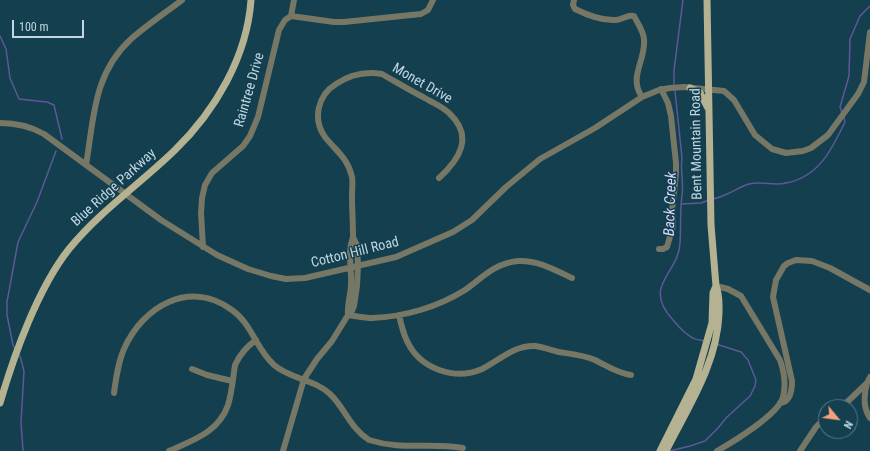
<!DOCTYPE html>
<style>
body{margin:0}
#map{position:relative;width:870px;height:451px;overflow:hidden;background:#133f4f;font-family:"Roboto Condensed",sans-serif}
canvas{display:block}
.north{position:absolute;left:818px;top:399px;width:40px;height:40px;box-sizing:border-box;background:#133f4f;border:1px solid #587b89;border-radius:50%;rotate:119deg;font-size:11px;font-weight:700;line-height:16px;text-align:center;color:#c0d6e0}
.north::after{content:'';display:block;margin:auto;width:14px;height:18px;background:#f1a17c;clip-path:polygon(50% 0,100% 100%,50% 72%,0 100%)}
.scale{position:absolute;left:12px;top:20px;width:72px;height:18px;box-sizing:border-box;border:2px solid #c0d6e0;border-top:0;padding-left:5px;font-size:12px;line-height:14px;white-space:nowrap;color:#c0d6e0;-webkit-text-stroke:3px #133f4f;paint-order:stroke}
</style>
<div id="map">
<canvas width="870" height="451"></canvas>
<div class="north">N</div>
<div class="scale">100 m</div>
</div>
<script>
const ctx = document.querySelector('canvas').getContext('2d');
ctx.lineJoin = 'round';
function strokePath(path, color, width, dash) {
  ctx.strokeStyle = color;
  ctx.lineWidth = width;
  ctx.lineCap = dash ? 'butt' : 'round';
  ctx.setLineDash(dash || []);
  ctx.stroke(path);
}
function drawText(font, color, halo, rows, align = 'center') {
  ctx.font = font + ' "Roboto Condensed",sans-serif';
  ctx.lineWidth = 3;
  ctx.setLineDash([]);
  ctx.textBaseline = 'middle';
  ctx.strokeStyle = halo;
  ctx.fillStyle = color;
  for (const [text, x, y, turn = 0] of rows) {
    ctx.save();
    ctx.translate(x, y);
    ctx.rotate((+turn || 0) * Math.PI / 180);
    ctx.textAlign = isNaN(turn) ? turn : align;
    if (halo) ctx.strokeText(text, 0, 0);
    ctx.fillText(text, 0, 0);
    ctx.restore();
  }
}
strokePath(new Path2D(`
 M0,36L6,49L10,78L19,99L47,102L54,105L62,139
 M674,87V70L683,0
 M675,91L682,158C680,170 684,183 682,195C680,210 681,226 680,243C679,274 641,285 673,320C678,326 686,335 693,338C696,340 701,340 705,341
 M842,113L840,107L849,76L850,39L860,16L870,6
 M713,199C717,198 723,196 727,194C735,191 741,186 749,184C762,181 774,186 786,183C819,177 832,149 845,122L844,116
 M681,204L701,203L709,200
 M15,349L13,345L7,315V302L18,242L37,202L56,151
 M20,356L24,371L21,422L23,451
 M670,451L690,446L705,441L718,428L726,418L750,396L755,386L756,380L748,360L741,352L716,344`), '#5d5898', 1.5);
strokePath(new Path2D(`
 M574,0L573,5L575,9C587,15 602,21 616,20C622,20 628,14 634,16C638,24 643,30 644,39C646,61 628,77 642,97
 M291,16L334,22H344L421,14L428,10L433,0
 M0,123C16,123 30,126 44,134L161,220L217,255L248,269L271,276L286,279L305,278L396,257L453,232L472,220L506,187L540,159L595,128L642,97L659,90L670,88L684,87L724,91L734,100L755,135L772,149L786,153L803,151L811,148L828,135L858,94L864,82L870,32
 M86,165C94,118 93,74 131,39C147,25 165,13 182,0
 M203,247L201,213L202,198L205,185L212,173L243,146L250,136L258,117L279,30L285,20L291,16L294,0
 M659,249H663L667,247L673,226L672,210L676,174V163L671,116L668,103L661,89
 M716,286L728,289L741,296L780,360C784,371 786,385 783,397C779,414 733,442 717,451
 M348,315C347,304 351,294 351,284C352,268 347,253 353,237C353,223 352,209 352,195C352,189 353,182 352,177C348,158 336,151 325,137C312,119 318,95 336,84C351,74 365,71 382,74C396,82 409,90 423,97C431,102 442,106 449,113C474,136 460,159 439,178
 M348,315C356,316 364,318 372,318C404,317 438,307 465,290C482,278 495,263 518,261C538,260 555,270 572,278
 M399,315C401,324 403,333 407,341C420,369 455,381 482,369C500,360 514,345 535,346C543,347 551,350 559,352C571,354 583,355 595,360C607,366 617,373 631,375
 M192,369L207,375L232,381
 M867,383C864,394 863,408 870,418
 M114,393C116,378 118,363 124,349C143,306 190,279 232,310C252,324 256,349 274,365C290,379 314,379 330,394C345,408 350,428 369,440C404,451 427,442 463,448
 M780,403C790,402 792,390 792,381L773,297L776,280L784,266L788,263L796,260L812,261L830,268L870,290
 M842,407L867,383L870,377
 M169,451C193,440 219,432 228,405C232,392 233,378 235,365C240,354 246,347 256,340
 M283,451L304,379L317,359L332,341L348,315L352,311L354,306L357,286L358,266L357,245L353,237
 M800,451L816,427L826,417`), '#776', 6);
strokePath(new Path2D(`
 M690,88L700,93L708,108
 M0,403C14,355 38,288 69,249C100,211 140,184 175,150C215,111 247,57 251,0
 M660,451L696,379L712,323L713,293L716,286
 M666,451C688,407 717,364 719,314C719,304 720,296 716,286L711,225L707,0`), '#b4b291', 7);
drawText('14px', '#c0d6e0', '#133f4f', [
 ["Monet Drive",422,84,30],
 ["Raintree Drive",250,90,-74],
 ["Bent Mountain Road",697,144,-91],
 ["Blue Ridge Parkway",114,188,-42],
 ["Cotton Hill Road",355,253,-14]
]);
drawText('italic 15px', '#d7d7fd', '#133f4f', [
 ["Back Creek",671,204,-88]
]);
</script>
